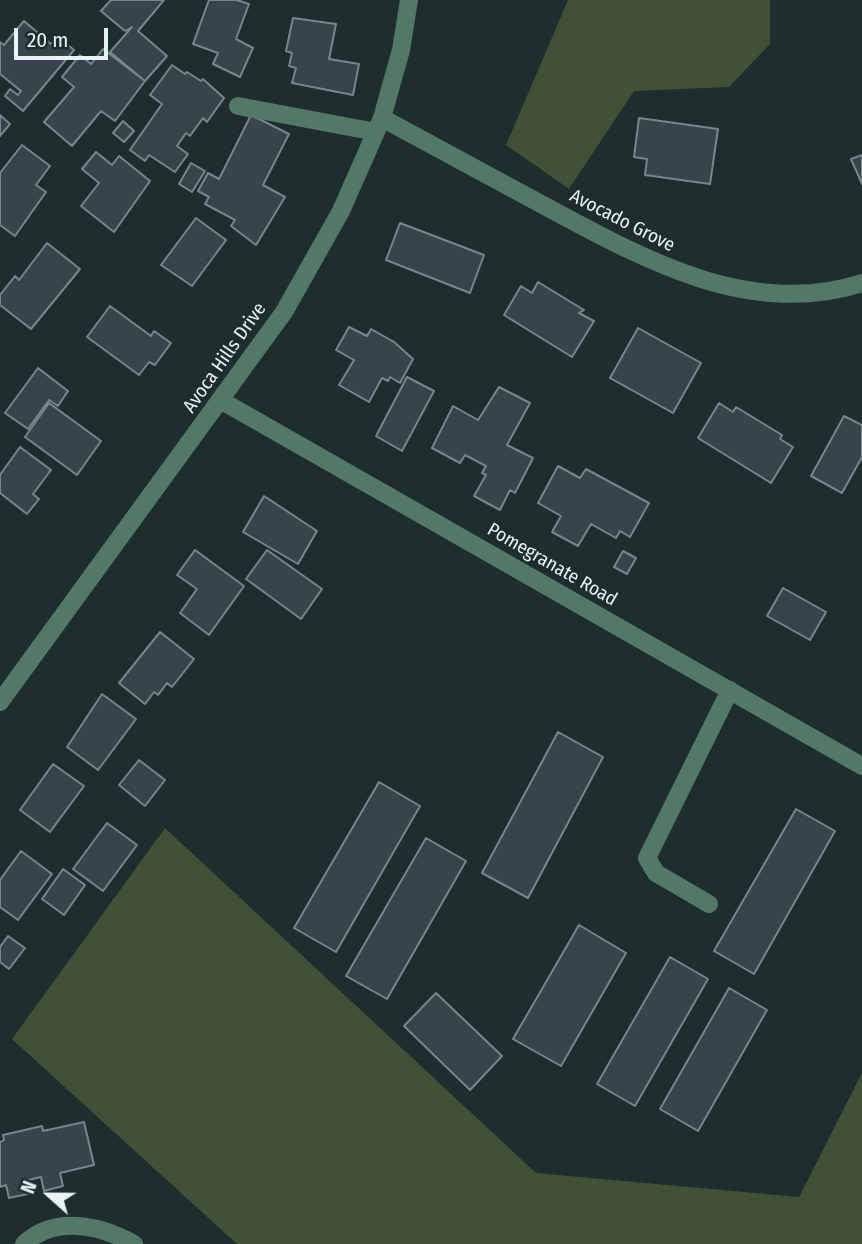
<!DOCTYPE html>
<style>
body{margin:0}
#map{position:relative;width:862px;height:1244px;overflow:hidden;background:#1e2d2e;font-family:"Fira Sans Condensed",sans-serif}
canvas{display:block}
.north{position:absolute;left:14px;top:1160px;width:70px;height:70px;-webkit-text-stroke:5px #1e2d2e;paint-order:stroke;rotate:291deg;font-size:19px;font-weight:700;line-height:28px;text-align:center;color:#e9f3f4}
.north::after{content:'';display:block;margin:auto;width:24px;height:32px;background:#e9f3f4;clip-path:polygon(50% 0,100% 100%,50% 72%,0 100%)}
.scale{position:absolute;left:14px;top:28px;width:94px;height:32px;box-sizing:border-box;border:4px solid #e9f3f4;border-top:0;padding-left:9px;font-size:21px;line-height:24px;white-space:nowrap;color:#e9f3f4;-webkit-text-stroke:5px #1e2d2e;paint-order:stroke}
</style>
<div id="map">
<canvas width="862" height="1244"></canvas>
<div class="north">N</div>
<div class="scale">20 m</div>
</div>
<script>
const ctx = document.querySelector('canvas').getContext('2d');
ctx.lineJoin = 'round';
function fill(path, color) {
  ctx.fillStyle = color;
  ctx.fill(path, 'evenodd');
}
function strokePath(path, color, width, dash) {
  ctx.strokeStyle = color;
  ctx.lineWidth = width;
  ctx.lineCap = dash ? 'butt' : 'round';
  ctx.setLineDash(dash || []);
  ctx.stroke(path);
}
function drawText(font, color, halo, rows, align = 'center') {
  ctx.font = font + ' "Fira Sans Condensed",sans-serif';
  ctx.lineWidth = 5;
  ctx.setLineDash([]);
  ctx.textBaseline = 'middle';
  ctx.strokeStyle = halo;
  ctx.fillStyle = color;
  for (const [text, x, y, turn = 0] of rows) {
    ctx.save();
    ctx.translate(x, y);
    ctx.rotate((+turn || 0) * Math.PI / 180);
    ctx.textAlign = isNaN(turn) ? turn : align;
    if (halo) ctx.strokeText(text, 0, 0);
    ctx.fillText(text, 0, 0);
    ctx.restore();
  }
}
fill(new Path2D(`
 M568,0H770V44L729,87L634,91L569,189L506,145Z
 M165,828L536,1173L799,1197L862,1073V1244H237L12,1039Z`), '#405137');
const building = new Path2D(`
 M111,0H164L138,31L167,56L145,81L110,52L132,27L125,31L101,11Z
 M209,0H237L249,4L236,39L253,48L240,77L213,64L218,53L193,44Z
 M293,18L336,24L329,59L359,64L353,95L292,83L296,68L289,66L292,53L286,51Z
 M24,21L51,44L58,37L74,50L23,111L5,96L10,89L18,95L21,91L0,74V42L4,45Z
 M103,49L145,81L115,121L101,111L72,146L44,122L74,87L62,77L80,55L91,64Z
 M172,65L185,74L187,72L201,81L203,79L224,98L207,122L203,118L190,136L186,133L177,146L188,154L175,172L149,155L145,161L130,150L162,104L150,95Z
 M0,115L10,124L0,136Z
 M251,115L289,134L263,185L285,197L256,245L231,226L235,220L205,204L209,197L198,191L208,173L219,179Z
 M639,118L718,129L710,184L645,175L647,159L634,157Z
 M123,121L134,131L124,142L113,133Z
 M22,145L50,166L36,185L46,192L15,236L0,225V173Z
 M96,152L112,165L119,156L150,181L114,232L81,206L99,183L82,169Z
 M862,155V184L851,159Z
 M191,163L205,171L192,192L179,184Z
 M196,218L226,240L192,286L161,265Z
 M400,223L484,255L470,293L386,260Z
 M47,243L80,269L31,329L0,305V295L15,276L19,280Z
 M538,282L584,310L579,313L594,321L572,357L504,315L521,286L532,293Z
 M110,306L151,336L154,331L171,343L155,365L149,362L139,375L87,337Z
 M349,327L367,336L371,329L394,342L413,359L400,383L390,377L388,381L382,378L369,402L339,385L354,360L336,350Z
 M638,328L701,363L673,413L610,378Z
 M38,368L68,391L58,406L49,400L28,429L5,413Z
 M407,377L434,391L402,451L376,436Z
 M499,387L530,403L507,445L533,458L515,493L510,490L500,510L474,496L486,475L482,473L486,466L465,455L460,463L432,448L453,406L478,420Z
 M49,403L101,441L77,475L25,437Z
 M719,403L733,412L736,407L782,435L780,439L793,447L771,483L698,438Z
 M844,416L862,425V457L842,493L811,476Z
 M20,447L51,470L33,494L39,499L27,514L0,493V475Z
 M558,466L580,478L586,469L649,503L630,537L620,531L616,538L591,524L578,546L552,532L561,516L538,503Z
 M264,496L317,531L298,564L243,532Z
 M195,550L244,586L209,635L180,613L197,589L177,575Z
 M267,550L322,589L301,619L246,579Z
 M623,551L636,558L627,574L614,567Z
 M783,588L826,612L810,640L767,616Z
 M160,632L194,659L172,687L167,683L158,695L154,692L145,704L119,683Z
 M102,694L136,719L98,770L67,747Z
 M558,732L603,757L528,898L482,873Z
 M139,760L165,780L145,806L119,785Z
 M53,764L84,786L50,832L20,810Z
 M379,782L420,806L336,952L294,928Z
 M796,809L835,831L754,974L714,951Z
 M107,823L137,845L103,891L73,869Z
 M426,838L466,861L387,999L346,976Z
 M21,851L52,874L18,920L0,907V880Z
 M63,869L85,885L64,915L42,899Z
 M579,925L626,953L561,1066L513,1039Z
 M8,936L25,948L9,969L0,962V947Z
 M670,957L708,979L635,1106L597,1084Z
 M729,988L767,1010L698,1131L660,1109Z
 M436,993L502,1056L470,1090L404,1026Z
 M84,1122L94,1165L60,1173L63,1186L44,1191L41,1177L25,1181L28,1194L9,1198L6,1185L0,1187V1142L4,1140L3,1135L42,1126L43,1131Z`);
fill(building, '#37444b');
strokePath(building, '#77858d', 2);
strokePath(new Path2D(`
 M238,106L376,132
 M382,118C435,147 488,175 541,204C638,256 748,320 862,283
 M222,401L862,766
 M0,702L284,312L341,211L382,118L401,50L409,0
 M709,904L656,873L647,858L730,690
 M24,1244C55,1215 100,1225 134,1244`), '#527868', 18);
drawText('19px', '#e9f3f4', '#1e2d2e', [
 ["Avocado Grove",622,221,27],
 ["Avoca Hills Drive",225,358,-55],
 ["Pomegranate Road",552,565,30]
]);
</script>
